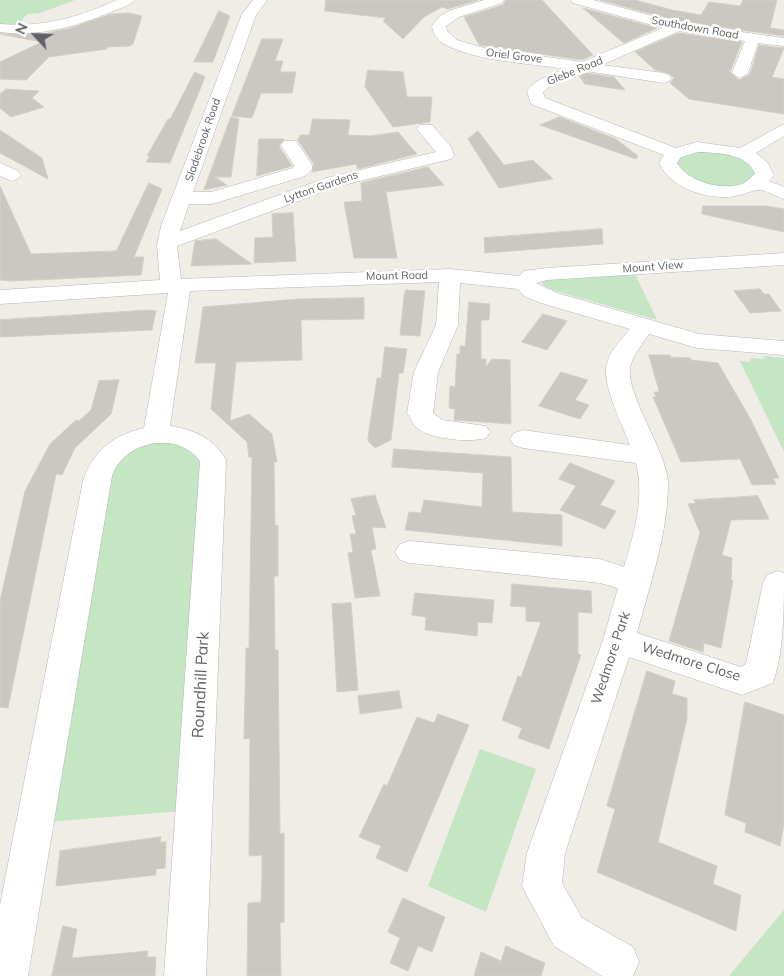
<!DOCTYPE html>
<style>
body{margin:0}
#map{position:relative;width:784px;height:976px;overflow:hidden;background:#efede6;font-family:Mulish,sans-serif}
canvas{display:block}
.north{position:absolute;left:10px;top:10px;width:50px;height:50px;-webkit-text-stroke:4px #fff;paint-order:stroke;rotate:295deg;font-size:14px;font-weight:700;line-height:20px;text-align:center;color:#5e6166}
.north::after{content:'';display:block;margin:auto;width:18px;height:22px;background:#5e6166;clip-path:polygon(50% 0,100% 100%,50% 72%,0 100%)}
</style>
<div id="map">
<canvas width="784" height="976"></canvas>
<div class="north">N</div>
</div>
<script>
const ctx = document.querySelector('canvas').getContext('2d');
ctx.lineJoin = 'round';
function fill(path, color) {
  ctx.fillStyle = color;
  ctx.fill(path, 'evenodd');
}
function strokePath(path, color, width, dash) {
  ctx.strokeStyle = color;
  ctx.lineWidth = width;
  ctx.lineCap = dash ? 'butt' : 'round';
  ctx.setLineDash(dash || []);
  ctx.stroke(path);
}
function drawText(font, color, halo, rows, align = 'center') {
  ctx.font = font + ' Mulish,sans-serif';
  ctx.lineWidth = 5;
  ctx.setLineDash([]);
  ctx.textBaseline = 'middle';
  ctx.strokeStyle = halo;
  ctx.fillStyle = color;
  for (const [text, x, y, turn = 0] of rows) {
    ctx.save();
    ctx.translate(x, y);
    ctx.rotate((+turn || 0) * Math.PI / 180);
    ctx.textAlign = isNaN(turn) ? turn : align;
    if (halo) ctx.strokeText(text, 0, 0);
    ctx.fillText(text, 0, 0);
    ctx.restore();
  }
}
fill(new Path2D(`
 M0,0H75L40,13L28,14L23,18L21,27L0,25Z
 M712,150L740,157L757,170L752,182C716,191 705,188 675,168L676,159L690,151Z
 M635,274L657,320L549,289L542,284L545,279Z
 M763,356L784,358V452L740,361L751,362L750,358L763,359Z
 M170,440L198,453L204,467L181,811L48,822L106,470L140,444Z
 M480,749L536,769L486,912L428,886Z
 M784,910V976H729Z`), '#c4e6c3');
const building = new Path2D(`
 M326,0H478L448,9L442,7L424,17L403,39L383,21L386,18L325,11Z
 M506,0H542L593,55L582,60L479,45L464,17L503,5Z
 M600,0H635L672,10L701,15L709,2L740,6L743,0H777L770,28L784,30V36L678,21Z
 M583,8L657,28L624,43Z
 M219,11L230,16L213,62H194Z
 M129,13L142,16L133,44L130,46L107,47V49L49,57L26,80L0,79V62L42,42L0,34H43L71,28L111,14Z
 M679,33L742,42L730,72L739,80L750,74L759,45L784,48L772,77L784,79V114L689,99L670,83L674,78L670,74L655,70L635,52Z
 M262,39H283L275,61H283L280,72H296L292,93H261L252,118L232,116Z
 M368,70L403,72L407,97H432L430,122L393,127L365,87Z
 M195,72L205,77L170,163L146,162L150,156H147L168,119H170Z
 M586,73L614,77L625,90L585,84L579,76Z
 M6,89L39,91L32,98L44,107L11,117L0,108V94Z
 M231,117L239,119L231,177H215L227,185L204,190Z
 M560,117L616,139L638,156L636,159L540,125Z
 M313,119L350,120L348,135L370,136L398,132L417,154L358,169L356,164L312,172L314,164L297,139H299L300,135H309Z
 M0,130L42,158L48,179L0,153Z
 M478,131L504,165L533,160L553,179L499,188L468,139Z
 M259,139H284L279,146L292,166L257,176Z
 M428,167L444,185L386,192L397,258H354L344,202L362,201L361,183Z
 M149,183L162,189L134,257H144L141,275L13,281L0,280V186L31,254L116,251Z
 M703,206H767L784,209V232L702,214Z
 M293,213L296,261L254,263L255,238L273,237L272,214Z
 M602,229L603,244L485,253L484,238Z
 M216,239L252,264L191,266L195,241Z
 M760,289L764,294H769L781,311L750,313L734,291Z
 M406,290L425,291L420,336L400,335L404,296Z
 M364,298V319L301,320L302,360L236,362L230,421L249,414L272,434L277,462H274L275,526L278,525V576H274L275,650H278L280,834L284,833V922L280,923L281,976H247L248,903L261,902L262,877V855L249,856L250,738L244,739L246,648H249L252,457H249L247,442L211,409L216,363H195L203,307L298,299Z
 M469,302L490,304L489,320H481V359H486V367L492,359L510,360L511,424L454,420L455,409L449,408L450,386L455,387L457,354H460V346H465Z
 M150,310L156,311L152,330L0,337V320Z
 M543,314L567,321L547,350L522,342Z
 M385,347L407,349L403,373H399L391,440L375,448L368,441V437L377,378H381Z
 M649,355H670V357L691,358V360L718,363L751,420L779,478H773L776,484L752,485L740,459L681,462L653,397H656L654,392H659Z
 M561,372L588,380L575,400L589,405L580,419L539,406Z
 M119,380L111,414L75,448L62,475L56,474L8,708L0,707V601L25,491L50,444L76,420L79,421L91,410L99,381Z
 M394,449L511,457L512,512L562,515V546L405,530L409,512L421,513L424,500L482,507L483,473L392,467Z
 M570,463L615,481L600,505L616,511L605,529L560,510L576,486L559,479Z
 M375,495L386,528L372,527L376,549L371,550L380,596L355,598L348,553L353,552L350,534H356L352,516L356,515L351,499Z
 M758,496L769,519L731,520L722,555L732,558L731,580L733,581L721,648L704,643L703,652L669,641L700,533L688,504L696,503L694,500Z
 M512,584L591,591L592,613L578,612V654L581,655L549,749L518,738L522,728L502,720L518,676L521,677L541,622L526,621V607L511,606Z
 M415,593L494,600L492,623L478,622L477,636L425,630L426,617L412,615Z
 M351,603L358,690L337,692L332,604Z
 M647,671L675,681L672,694L687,698V719L658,842L717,866L713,884L741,895L736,931L597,872L615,809L607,806Z
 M399,691L402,708L360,714L358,696Z
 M745,702L784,715V824L780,846L745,832L746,823L725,815Z
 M438,714L469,725L407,872L376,858L381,846L359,837L384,784L387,786L417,717L434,723Z
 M161,837L160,842H166L165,868L156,869V875L56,886L60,851Z
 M403,898L445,917L432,952L418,946L408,971L390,963L400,938L388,932Z
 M63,926L77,929L72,958L148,951L147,957H156L155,976H52Z
 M506,946L545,963L541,976H474L481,952L501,961Z`);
fill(building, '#cbc8c3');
strokePath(building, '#d4cfc4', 1);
const minor = new Path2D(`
 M117,0H135C129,6 118,9 111,12C75,27 39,37 0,32V24C42,28 79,17 117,0Z
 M253,0H267L256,15L193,192H211L293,168L294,165L281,145L284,141H296L312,165V169L305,176L212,204H189L180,231L326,178L436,152L417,129L420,125H432L451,147L454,155L451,159L339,186L177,246L181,279L450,269L519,276L524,271L547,268L784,253V265L547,280L536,283L557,293L699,334L784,341V355L697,348L649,334C642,345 633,355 630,367C626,396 667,451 668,483C668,534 650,584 637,633L741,667L746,664L763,583L767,575L778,571L784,573C784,609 784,650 773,683L742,695L629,657L565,853L562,883L582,918L633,947L639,962L633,976H602L554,946L522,886L527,853L603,640L618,588L600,583L410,563L400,560L395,552L400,544L410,541L600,559L624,567C634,533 645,499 636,463L523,448L514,445L510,439L514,433L523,430L630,445C622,424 605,391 606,369C607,354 621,340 630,329L541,303L524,296L518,289L460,283L458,325L438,372L433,413L442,420L486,426L490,432L486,438C470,443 428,439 416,427C412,423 410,417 407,413L414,372L436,325L439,282L190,291L170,426C195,430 213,438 226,460L206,976H164L200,461C177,430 124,441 112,476L28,976H0V905L83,481C93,451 113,435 144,428L168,293L0,304V290L160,280L157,245L161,226L242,14Z
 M484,0H504L502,3L459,17L446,26L447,31L457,40L484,48L582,62L663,28L573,3L571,0H593L678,23L784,38V46L758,43L748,73L740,78L732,73L745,41L679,31L602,65L664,73L669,75L672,78L669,81L664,83L586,71L549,87L543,92L545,98L676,148L697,142L740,148L784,124V136L756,153L768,163L774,176L769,181L784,187V199C777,197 765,189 758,190C749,191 738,197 728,197C701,198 671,187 659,163L664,155L531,104L527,91C536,78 553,74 566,69C530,63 481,62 448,46C439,42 433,35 432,26L440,16L449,11ZM698,152C717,153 748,153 755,174C751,177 747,182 742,184C722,191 688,182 677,163L681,157Z
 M0,163L18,171L21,175L18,179L12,181L0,176Z`);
strokePath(minor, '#b3b6ba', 1);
fill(minor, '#fff');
drawText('11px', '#5e6166', '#fff', [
 ["Southdown Road",695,28,10],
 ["Oriel Grove",514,56,7],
 ["Glebe Road",575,71,-22],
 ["Sladebrook Road",203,140,-71],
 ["Lytton Gardens",321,187,-19],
 ["Mount View",653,267,-4],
 ["Mount Road",397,276,-1]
]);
drawText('14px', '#5e6166', '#fff', [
 ["Wedmore Park",611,658,-72],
 ["Wedmore Close",691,662,17]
]);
drawText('16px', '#5e6166', '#fff', [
 ["Roundhill Park",201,685,-87]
]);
</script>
